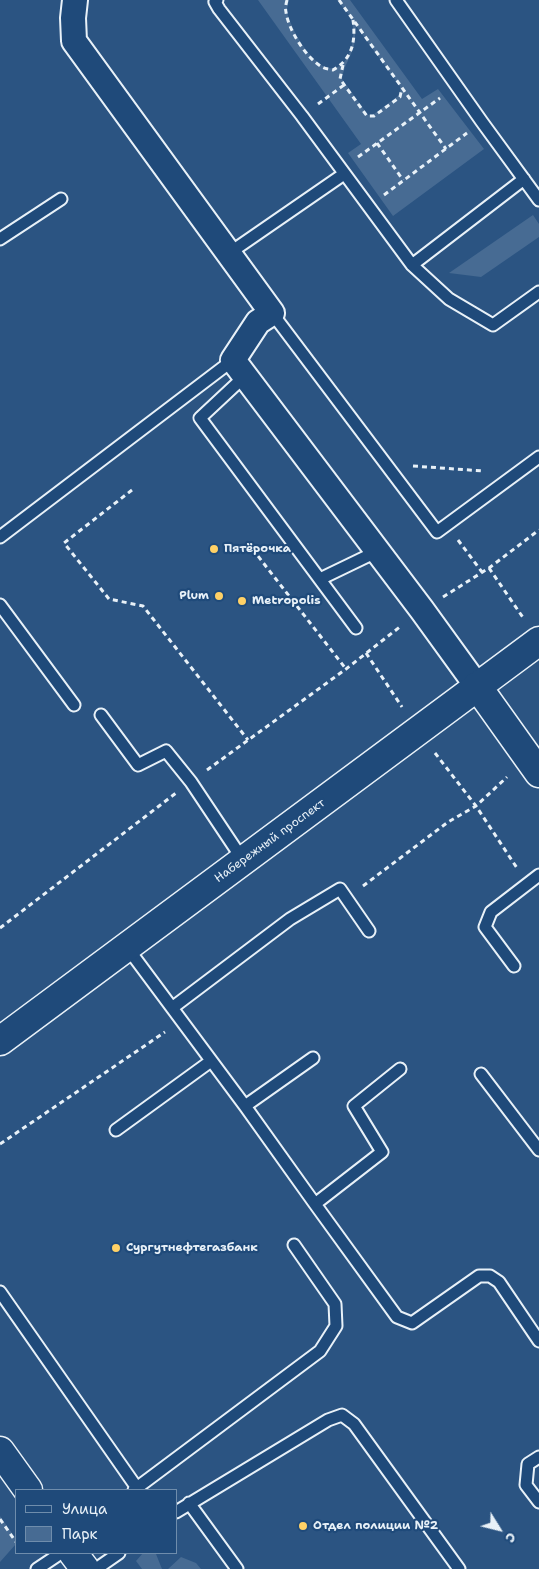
<!DOCTYPE html>
<meta charset="utf-8">
<style>
body{margin:0}
#map{position:relative;width:539px;height:1569px;overflow:hidden;background:#2b5482;font-family:"Shantell Sans",sans-serif}
canvas{display:block}
.legend{position:absolute;left:15px;top:1489px;width:162px;height:65px;box-sizing:border-box;background:#1f4a7a;border:1px solid #6f8dac;margin:0;padding:6px 9px;list-style:none;font-size:15px;color:#e8f1f8}
.legend li{display:flex;align-items:center;gap:10px;height:25px}
.legend b{width:25px;border:1px solid #6f8dac}
.north{position:absolute;left:474px;top:1504px;width:50px;height:50px;-webkit-text-stroke:4px #1f4a7a;paint-order:stroke;rotate:126deg;font-size:14px;font-weight:700;line-height:20px;text-align:center;color:#e8f1f8}
.north::after{content:'';display:block;margin:auto;width:18px;height:22px;background:#e8f1f8;clip-path:polygon(50% 0,100% 100%,50% 72%,0 100%)}
</style>
<div id="map">
<canvas width="539" height="1569"></canvas>
<ul class="legend">
<li><b style="height:6px;background:#1f4a7a"></b>Улица</li>
<li><b style="height:14px;background:#476b93"></b>Парк</li>
</ul>
<div class="north">С</div>
</div>
<script>
const ctx = document.querySelector('canvas').getContext('2d');
ctx.lineJoin = 'round';
function fill(path, color) {
  ctx.fillStyle = color;
  ctx.fill(path, 'evenodd');
}
function strokePath(path, color, width, dash) {
  ctx.strokeStyle = color;
  ctx.lineWidth = width;
  ctx.lineCap = dash ? 'butt' : 'round';
  ctx.setLineDash(dash || []);
  ctx.stroke(path);
}
function drawText(font, color, halo, rows, align = 'center') {
  ctx.font = font + ' "Shantell Sans",sans-serif';
  ctx.lineWidth = 4.5;
  ctx.setLineDash([]);
  ctx.textBaseline = 'middle';
  ctx.strokeStyle = halo;
  ctx.fillStyle = color;
  for (const [text, x, y, turn = 0] of rows) {
    ctx.save();
    ctx.translate(x, y);
    ctx.rotate((+turn || 0) * Math.PI / 180);
    ctx.textAlign = isNaN(turn) ? turn : align;
    if (halo) ctx.strokeText(text, 0, 0);
    ctx.fillText(text, 0, 0);
    ctx.restore();
  }
}
fill(new Path2D(`
 M258,0H289C288,4 287,8 287,11C290,28 311,65 329,68C350,71 356,37 352,22C350,14 342,7 337,0H350L422,99L438,89L484,149L393,216L348,153L361,144ZM356,26L401,88L398,96L374,114L368,115L342,79C344,65 350,59 354,46C355,40 355,32 356,26Z
 M533,215L539,224V237L481,277L449,273Z
 M0,1516L16,1539V1544L0,1562Z
 M143,1553L156,1554L162,1569H142L136,1561Z
 M181,1557L196,1563L201,1569H168Z`), '#476b93');
const lane = new Path2D(`
 M217,0L215,2L219,9L302,116L412,265L449,299L493,325L539,292
 M396,0L482,122L539,200
 M0,239L61,199
 M228,254L344,174
 M412,265L524,179
 M272,313L437,532L539,457
 M245,376L200,418L356,628
 M0,537L233,360
 M320,579L378,551
 M0,605L74,705
 M101,715L138,765L166,751L191,782L243,860
 M126,946L245,1106L315,1204L397,1317L412,1323L479,1276H490L499,1282L539,1341
 M514,966L485,927L491,912L539,875
 M172,1008L290,919L340,889L369,931
 M481,1074L539,1150
 M245,1106L313,1058
 M116,1130L211,1061
 M315,1204L382,1152L354,1106L400,1069
 M0,1292L137,1488
 M539,1457L528,1464L526,1485L539,1502
 M134,1490L320,1351L336,1326L335,1304L294,1245
 M189,1503L237,1569
 M176,1512L328,1420L342,1415L354,1424L459,1569
 M37,1569L61,1553
 M96,1569L119,1553`);
const street = new Path2D(`
 M75,0L73,18L74,41L272,313L258,322L233,360L422,610L477,686`);
const secondary = new Path2D(`
 M477,686L539,773
 M0,1041L539,641
 M0,1451L28,1490
 M73,1553L85,1569`);
strokePath(lane, '#e8f1f8', 15);
strokePath(street, '#e8f1f8', 28);
strokePath(secondary, '#e8f1f8', 31);
strokePath(new Path2D(`
 M287,0C286,4 285,8 286,12C288,29 306,58 322,67C325,69 329,69 333,70C352,59 356,42 353,20
 M339,0L446,149
 M343,65L340,79L367,116H374L400,97L402,88
 M318,104L344,85
 M377,143L403,180
 M358,157L440,98
 M384,195L467,133
 M413,466L484,471
 M132,490L64,543L109,599L143,606L248,740
 M458,540L482,572
 M247,542L346,669
 M489,568L524,619
 M443,597L489,568L539,530
 M366,653L402,707
 M435,753L476,806L517,868
 M207,770L346,669L401,626
 M363,886L448,822L476,806L507,777
 M0,928L176,793
 M0,1144L165,1032
 M0,1519L16,1542`), '#e8f1f8', 3, [5, 4]);
strokePath(lane, '#1f4a7a', 11);
strokePath(street, '#1f4a7a', 24);
strokePath(secondary, '#1f4a7a', 28);
for (const [x, y, r, color] of [
 [214,549,5,"#ffd166"],
 [219,596,5,"#ffd166"],
 [242,601,5,"#ffd166"],
 [116,1248,5,"#ffd166"],
 [303,1526,5,"#ffd166"]
]) {
  const dot = new Path2D();
  dot.arc(x, y, r, 0, 2 * Math.PI);
  ctx.fillStyle = color;
  ctx.fill(dot);
  strokePath(dot, '#1f4a7a', 2);
}
drawText('bold 12px', '#e8f1f8', '#1f4a7a', [
 ["Пятёрочка",224,549],
 ["Plum",209,596,"right"],
 ["Metropolis",252,601],
 ["Сургутнефтегазбанк",126,1248],
 ["Отдел полиции №2",313,1526]
], 'left');
drawText('12px', '#e8f1f8', '#1f4a7a', [
 ["Набережный проспект",270,841,-36]
]);
</script>
